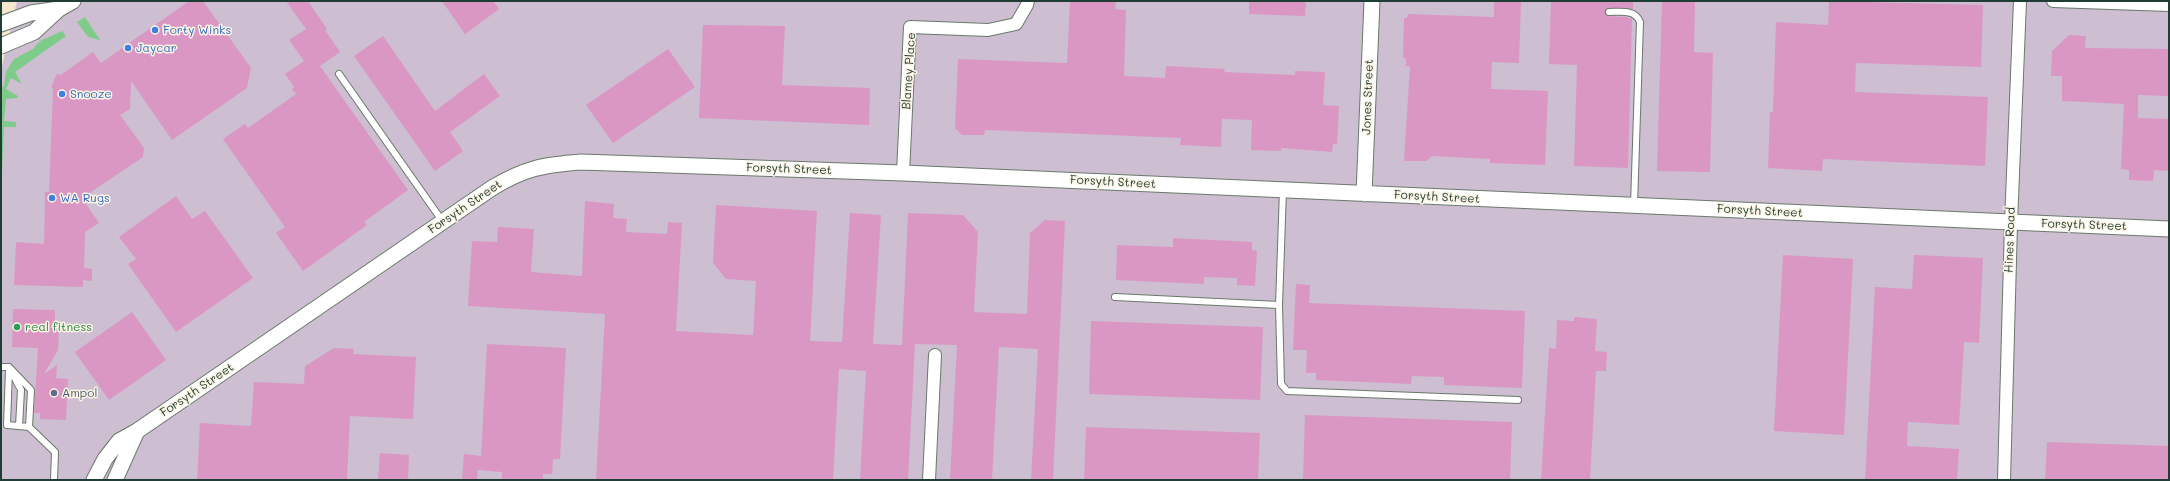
<!DOCTYPE html>
<style>
body{margin:0}
#map{position:relative;width:2170px;height:481px;overflow:hidden;background:#f6e8cf;font-family:Mali,sans-serif}
canvas{display:block}
.frame{position:absolute;inset:0;border:2px solid #1f3d34;pointer-events:none}
</style>
<div id="map">
<canvas width="2170" height="481"></canvas>
<div class="frame"></div>
</div>
<script>
const ctx = document.querySelector('canvas').getContext('2d');
ctx.lineJoin = 'round';
function fill(path, color) {
  ctx.fillStyle = color;
  ctx.fill(path, 'evenodd');
}
function strokePath(path, color, width, dash) {
  ctx.strokeStyle = color;
  ctx.lineWidth = width;
  ctx.lineCap = dash ? 'butt' : 'round';
  ctx.setLineDash(dash || []);
  ctx.stroke(path);
}
function drawText(font, color, halo, rows, align = 'center') {
  ctx.font = font + ' Mali,sans-serif';
  ctx.lineWidth = 3;
  ctx.setLineDash([]);
  ctx.textBaseline = 'middle';
  ctx.strokeStyle = halo;
  ctx.fillStyle = color;
  for (const [text, x, y, turn = 0] of rows) {
    ctx.save();
    ctx.translate(x, y);
    ctx.rotate((+turn || 0) * Math.PI / 180);
    ctx.textAlign = isNaN(turn) ? turn : align;
    if (halo) ctx.strokeText(text, 0, 0);
    ctx.fillText(text, 0, 0);
    ctx.restore();
  }
}
fill(new Path2D(`
 M17,1H2169V480H1V70Z`), '#cebed2');
fill(new Path2D(`
 M85,17L100,40L88,37L77,22Z
 M62,31L66,36L15,72L22,84L11,78L6,89L18,96L17,98L6,99L4,121L16,122V127H4L1,200V88L4,86L6,72L14,59L33,49L40,41Z`), '#7fcb89');
fill(new Path2D(`
 M189,1H203L251,68L247,88L172,140L131,81L130,109L120,115L144,148L143,157L82,198L99,223L85,232L84,268L92,269V281L83,280V287L14,285L16,242L44,244L45,192H49L53,88L51,87L57,74L61,75L93,52L101,63Z
 M286,1H308L327,29L325,30L340,52L320,66L408,190L364,222L367,225L303,271L276,233L285,227L223,139L245,124L248,128L296,94L292,89L294,87L285,74L304,61L289,40L306,29Z
 M442,1H493L499,9L465,34Z
 M1070,1H1116L1115,9L1126,10L1124,76L1165,78L1166,66L1225,69L1224,72L1295,75V71L1325,72L1323,105L1339,106L1337,144H1333L1332,152L1281,148V151L1251,150L1252,120L1222,119L1221,147L1180,145L1181,138L985,130L984,135H962L955,128L958,59L1067,63Z
 M1249,1H1306L1305,16L1249,14Z
 M1494,1H1521L1519,63L1492,62L1491,89L1548,91L1545,165L1490,163V159L1432,156L1426,161H1404L1410,66H1406V58H1403L1404,18H1407L1408,14L1494,17Z
 M1551,1H1633V9L1609,8L1605,12L1607,16L1626,17L1632,19L1628,168L1574,166L1577,65L1549,64Z
 M1662,1H1695L1694,52L1713,53L1710,172L1657,171Z
 M1829,1L1983,5L1981,67L1856,63L1855,92L1988,97L1985,166L1823,159L1822,171L1768,168L1770,112H1773L1776,22L1828,25Z
 M703,25L785,26L782,85L870,88L869,125L699,118Z
 M2069,35L2086,36L2085,48L2169,49V96L2138,95V118L2169,119V171L2154,170L2153,181L2129,180V170L2121,169L2124,104L2062,101V76H2051L2052,51Z
 M383,36L435,111L484,74L500,96L450,132L463,151L435,171L354,56Z
 M668,49L695,87L613,143L586,105Z
 M176,196L192,219L205,211L253,278L176,332L128,264L136,259L119,237Z
 M585,201L614,204L613,218L627,219L626,232L667,234L668,222L682,223L676,331L753,335L756,281L726,279L713,263L716,205L817,211L810,341L842,342L850,213L881,215L873,344L902,345L908,213L963,215L978,232L974,312L1027,314L1030,233L1045,220L1065,221L1053,480H1031L1038,349L999,347L992,480H950L957,345L915,344L908,480H860L866,371L839,369L833,480H596L605,314L468,306L472,241L497,242L498,227L534,229L531,272L582,276Z
 M1173,238L1252,242V250L1257,251L1255,286L1237,285V278L1204,277V284L1116,280L1117,245L1173,247Z
 M1783,255L1853,259L1844,435L1774,431Z
 M1914,255L1983,258L1979,343L1964,342L1959,425L1908,422L1907,446L1959,449L1957,480H1865L1875,287L1912,289Z
 M1296,284L1310,285L1309,303L1525,311L1522,388L1444,385V377L1412,376L1411,384L1316,380V373H1306L1307,350H1293Z
 M13,309L55,310V327L59,328L58,350L44,374L57,365L56,378L68,379L66,420L40,419V413H34L38,348L12,347Z
 M132,312L166,360L109,400L75,352Z
 M1574,317L1597,319L1595,351L1607,352L1606,371H1596L1590,480H1541L1549,348L1556,349L1557,320L1574,321Z
 M1091,321L1263,327L1260,400L1089,394Z
 M487,344L566,348L560,459H553L552,474H543V480H502V472L478,470L477,480H462L464,454L481,456Z
 M334,348L354,349L353,354L416,357L413,419L350,416L347,480H197L200,423L251,426L254,382L304,384L305,366Z
 M1305,415L1512,422L1510,480H1303Z
 M1086,427L1260,433L1258,480H1084Z
 M2047,442L2169,446V480H2045Z
 M380,453L409,455L408,480H378Z`), '#da97c4');
const service = new Path2D(`
 M1609,12C1620,12 1635,9 1640,22L1634,205
 M339,74L443,222
 M1283,190L1279,305L1281,384L1287,391L1518,400
 M1115,297L1279,305
 M1,367H9L31,390L29,427
 M9,367L21,390L19,426L29,427L55,452L54,480
 M9,370L7,425L19,426`);
const minor = new Path2D(`
 M2053,1L2169,5
 M903,173L910,27L988,30L1016,24L1027,5L1028,1
 M929,480L935,355
 M2004,480L2011,223L2020,1`);
const tertiary = new Path2D(`
 M1,24L31,13L59,9
 M1,46L34,32L59,9L73,1
 M1364,194L1372,1
 M94,480L105,459L119,441L137,431L492,188C525,168 543,165 581,162L903,173L2169,229
 M115,480L137,431`);
strokePath(service, '#6a796a', 8);
strokePath(minor, '#6a796a', 14);
strokePath(tertiary, '#6a796a', 17);
strokePath(service, '#fff', 6);
strokePath(minor, '#fff', 12);
strokePath(tertiary, '#fff', 15);
for (const [x, y, r, color] of [
 [155,30,4,"#3f7fe0"],
 [128,48,4,"#3f7fe0"],
 [62,94,4,"#3f7fe0"],
 [52,198,4,"#3f7fe0"],
 [17,327,4,"#2e9e5b"],
 [54,393,4,"#5c6f8a"]
]) {
  const dot = new Path2D();
  dot.arc(x, y, r, 0, 2 * Math.PI);
  ctx.fillStyle = color;
  ctx.fill(dot);
  strokePath(dot, '#fcf5e5', 1.5);
}
drawText('12px', '#366cbe', '#fcf5e5', [
 ["Forty Winks",163,30],
 ["Jaycar",136,48],
 ["Snooze",70,94],
 ["WA Rugs",60,198]
], 'left');
drawText('12px', '#1f3d34', '#fcf5e5', [
 ["Blamey Place",909,71,-86],
 ["Jones Street",1368,97,-88],
 ["Forsyth Street",789,169,2],
 ["Forsyth Street",1113,182,3],
 ["Forsyth Street",1437,197,3],
 ["Forsyth Street",465,207,-34],
 ["Forsyth Street",1760,211,3],
 ["Forsyth Street",2084,225,2],
 ["Hines Road",2010,240,-88],
 ["Forsyth Street",197,390,-34]
]);
drawText('12px', '#27864d', '#fcf5e5', [
 ["real fitness",25,327]
], 'left');
drawText('12px', '#4e5e75', '#fcf5e5', [
 ["Ampol",62,393]
], 'left');
</script>
